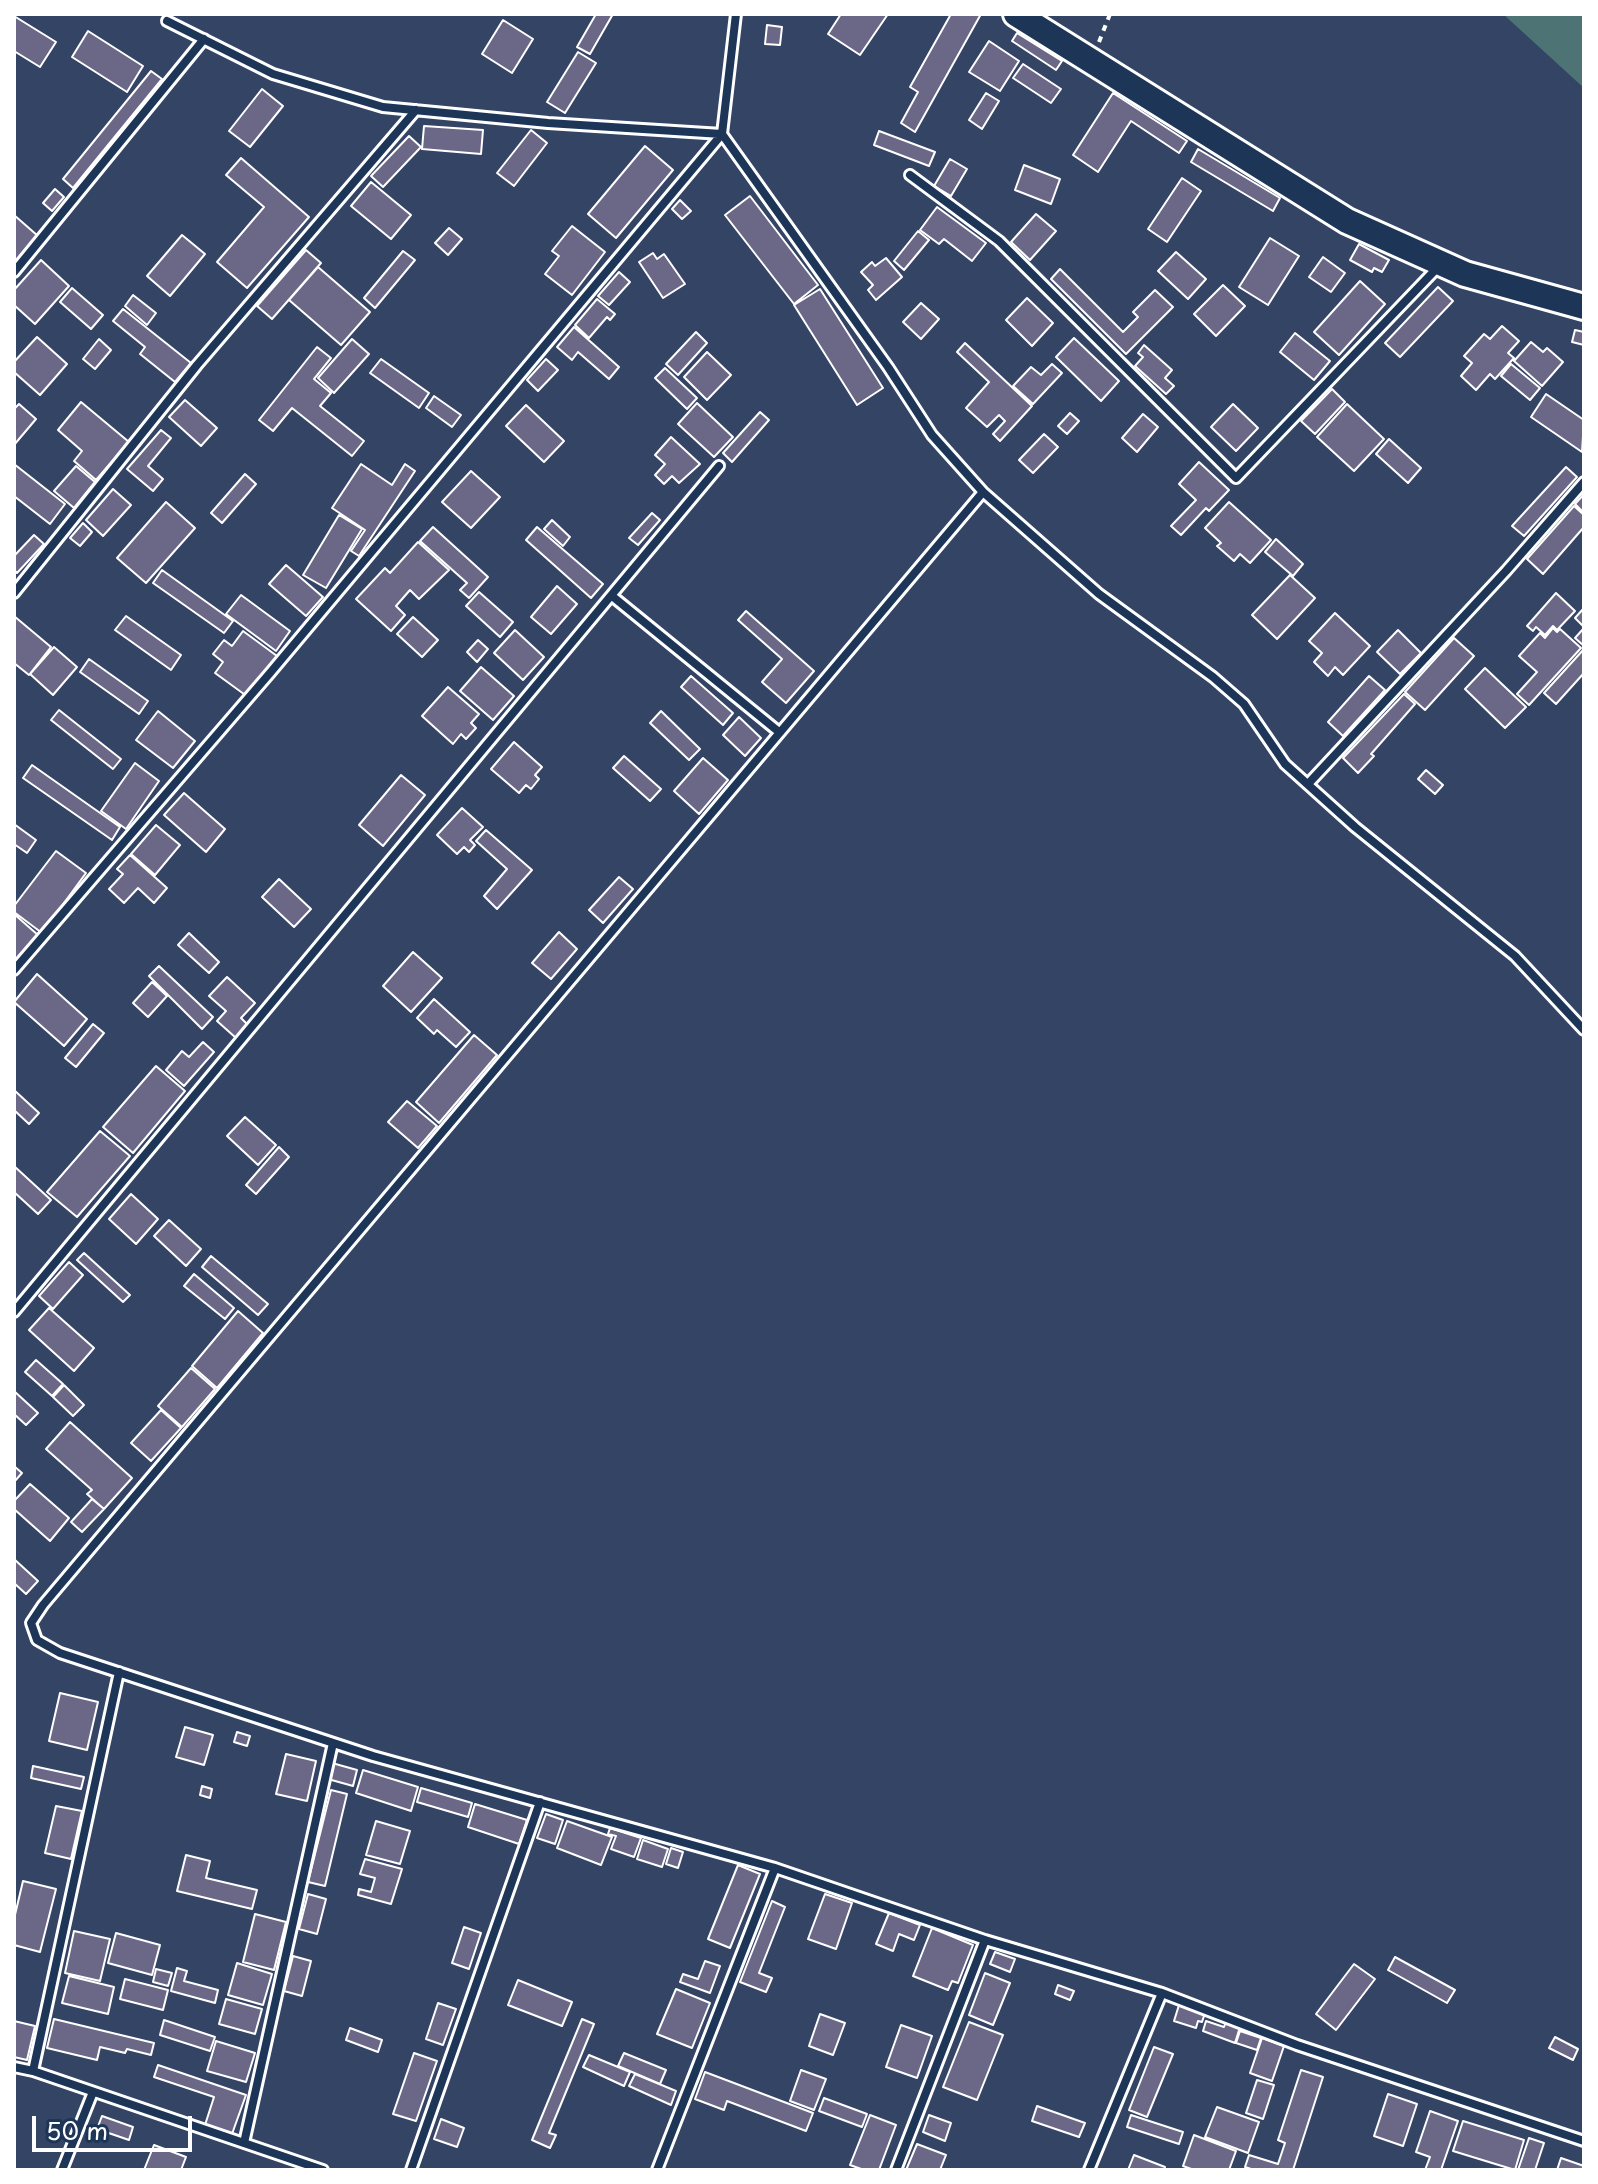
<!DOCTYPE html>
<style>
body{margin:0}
#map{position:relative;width:1598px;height:2184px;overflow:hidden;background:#344465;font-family:"Playpen Sans",sans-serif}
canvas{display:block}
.frame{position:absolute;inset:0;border:16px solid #fff;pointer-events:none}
.scale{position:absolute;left:32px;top:2116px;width:160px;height:36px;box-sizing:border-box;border:4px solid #fff;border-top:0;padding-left:10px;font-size:24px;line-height:28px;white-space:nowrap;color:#fff;-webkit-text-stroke:6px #1d3557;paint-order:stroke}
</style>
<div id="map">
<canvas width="1598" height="2184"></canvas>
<div class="frame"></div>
<div class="scale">50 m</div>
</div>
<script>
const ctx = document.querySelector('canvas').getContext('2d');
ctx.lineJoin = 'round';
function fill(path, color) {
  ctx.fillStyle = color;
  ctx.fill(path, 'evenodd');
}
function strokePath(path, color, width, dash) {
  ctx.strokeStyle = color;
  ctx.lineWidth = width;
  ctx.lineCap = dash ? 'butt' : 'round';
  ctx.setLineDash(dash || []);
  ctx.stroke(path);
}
fill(new Path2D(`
 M1503,14H1584V88Z`), '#4d7375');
const building = new Path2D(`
 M596,14H613L590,54L577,47Z
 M841,14H888L860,55L828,34Z
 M951,14H981L915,132L901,123L918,92L910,87Z
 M14,16L56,42L40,67L14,51Z
 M503,20L533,39L512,73L482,54Z
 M767,25L782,27L780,45L765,44Z
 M88,31L143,66L127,92L72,57Z
 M1017,33L1062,61L1056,70L1012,41Z
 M989,41L1019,61L1000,91L969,72Z
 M578,52L596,63L565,113L547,102Z
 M1023,64L1061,89L1051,103L1013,78Z
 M151,71L162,79L73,188L63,179Z
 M262,89L283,106L250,147L229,131Z
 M986,93L999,101L982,129L969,120Z
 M1113,93L1187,141L1179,153L1131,121L1098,172L1073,155Z
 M424,126L483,130L481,154L422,149Z
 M531,130L547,143L514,186L497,173Z
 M879,131L935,152L929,166L874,145Z
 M409,136L421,147L383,187L371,176Z
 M645,146L673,170L616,238L588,214Z
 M1198,149L1280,198L1273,211L1191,162Z
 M241,158L309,217L247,288L217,262L264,207L226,175Z
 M950,159L967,169L951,196L934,186Z
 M1024,165L1060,179L1051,204L1015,190Z
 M1182,178L1201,191L1167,242L1148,229Z
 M371,182L411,215L391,239L351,206Z
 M55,189L64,197L52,211L43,203Z
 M750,196L818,285L794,304L725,215Z
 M680,200L691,211L682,219L672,209Z
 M937,207L986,243L972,261L944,239L939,244L920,230Z
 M1036,214L1056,231L1030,260L1011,242Z
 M14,215L38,236L18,261L14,257Z
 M572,226L605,252L572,295L545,274L559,256L552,251Z
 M449,228L462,239L448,255L435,243Z
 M918,231L929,240L904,270L894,261Z
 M182,235L205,254L170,296L147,276Z
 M1270,238L1299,256L1268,305L1239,287Z
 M1359,244L1389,260L1382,272L1374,268L1372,272L1350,260Z
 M306,250L321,263L272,319L257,306Z
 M403,251L415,260L375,308L364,298Z
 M1176,252L1206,279L1188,299L1158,271Z
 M653,253L657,259L664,254L685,284L663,298L639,262Z
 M1323,257L1345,273L1331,292L1309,277Z
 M886,258L902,277L876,300L868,290L873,285L861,272L872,262L875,266Z
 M41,260L69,286L35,324L14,305V290Z
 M318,267L370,312L341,345L289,300Z
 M1060,269L1123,332L1138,317L1133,312L1155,290L1173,307L1126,354L1051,279Z
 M619,272L630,282L609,305L598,296Z
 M1360,281L1385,304L1339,355L1314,332Z
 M1223,285L1245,306L1216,336L1194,314Z
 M1438,287L1453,301L1400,357L1385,343Z
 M72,288L103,315L91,329L60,302Z
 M820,289L883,388L857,405L794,305Z
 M133,295L156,313L147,325L125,306Z
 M1027,298L1053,323L1032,346L1006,320Z
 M597,299L615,314L610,320L607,317L589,338L575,325Z
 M921,303L939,319L921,339L903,322Z
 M123,309L191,363L175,382L140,354L145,347L113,321Z
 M1502,326L1519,341L1508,353L1514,358L1495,379L1490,374L1476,390L1461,376L1472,363L1464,356L1484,334L1490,339Z
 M574,327L619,367L609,379L578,352L572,360L557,347Z
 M1575,330L1584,332V345L1572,342Z
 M696,332L707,343L678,375L666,364Z
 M1295,333L1330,361L1314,380L1280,352Z
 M37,337L67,364L40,395L14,372V362Z
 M1074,338L1119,381L1101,401L1056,357Z
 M99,339L111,350L95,369L83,359Z
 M352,339L369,354L334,393L318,378Z
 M1531,342L1543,352L1547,348L1563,362L1542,386L1514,361Z
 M965,343L1032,406L1000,441L993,434L1005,421L999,415L987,427L966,408L989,382L957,352Z
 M1144,345L1172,370L1165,378L1174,386L1166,394L1135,366L1143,357L1138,353Z
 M317,347L331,358L314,379L331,393L320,406L364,441L352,456L292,408L273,431L259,420Z
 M707,352L731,375L707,400L684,377Z
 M381,359L429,393L419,408L370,373Z
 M546,359L558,370L538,391L527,380Z
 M1052,364L1062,373L1033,404L1013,386L1031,367L1041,375Z
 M1511,364L1540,388L1530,400L1501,376Z
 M665,368L697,398L687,409L655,378Z
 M1332,389L1345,402L1315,434L1301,421Z
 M1546,394L1584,420L1582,452L1531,417Z
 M434,396L461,415L452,427L426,408Z
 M185,400L217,428L201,446L169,417Z
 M81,402L129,442L96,480L74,461L82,451L58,430Z
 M697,403L733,437L714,457L678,424Z
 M19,404L36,419L14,445V409Z
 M1233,404L1258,428L1236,451L1211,427Z
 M1347,404L1384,439L1354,471L1317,437Z
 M526,405L564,441L544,462L506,426Z
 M760,412L769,420L732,462L723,453Z
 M1070,413L1079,421L1067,434L1058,426Z
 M1143,414L1158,427L1137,452L1122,438Z
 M161,430L171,438L148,466L163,479L153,491L127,469Z
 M1044,434L1058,447L1033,473L1019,460Z
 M671,437L700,464L679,483L672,476L664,484L655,475L665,464L655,455Z
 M1389,439L1421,468L1408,483L1376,454Z
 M1199,462L1229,490L1209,511L1206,508L1181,535L1171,526L1196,500L1179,484Z
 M14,464L65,504L50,524L14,496Z
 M361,464L392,485L405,464L415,471L359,556L351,551L365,530L332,508Z
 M76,466L95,482L74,508L54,491Z
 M1566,467L1577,477L1524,536L1512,526Z
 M471,471L500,497L471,528L442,502Z
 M245,474L256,484L222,523L211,513Z
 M113,489L131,505L103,536L86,520Z
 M1584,494V513L1575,504Z
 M166,502L195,528L146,583L117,558Z
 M1229,502L1271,540L1250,563L1240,554L1234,561L1217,546L1221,543L1205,528Z
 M1574,506L1584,515V527L1543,574L1527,559Z
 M652,513L660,520L638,545L629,538Z
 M339,515L362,529L326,588L303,575Z
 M552,520L570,537L563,546L544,529Z
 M83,523L92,532L80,546L70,538Z
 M433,527L488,577L469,598L460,590L467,583L420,541Z
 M537,527L603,584L591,598L526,540Z
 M34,535L44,544L17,573L14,570V556Z
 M1276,539L1303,564L1293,576L1265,552Z
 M418,542L449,570L419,599L410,590L396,606L405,615L391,631L356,599L385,568L390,573Z
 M286,565L323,597L306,616L269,584Z
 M162,570L233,621L224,633L153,583Z
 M1290,575L1315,598L1277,639L1252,615Z
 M557,586L577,604L551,634L531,617Z
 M479,592L513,622L500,637L466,606Z
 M1556,593L1575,611L1557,630L1553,626L1545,635L1536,627L1533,631L1527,626Z
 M241,595L290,631L276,651L226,614Z
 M1584,608V627L1575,618Z
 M746,611L814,671L786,703L762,682L782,659L738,620Z
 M1335,613L1370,646L1343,675L1335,667L1328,676L1314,662L1322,653L1309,641Z
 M14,616L51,647L29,675L14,663Z
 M126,616L181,655L171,670L115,630Z
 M413,617L438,640L422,657L397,634Z
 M1553,628L1557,632L1560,629L1581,648L1529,705L1517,694L1537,672L1519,656L1540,633L1545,638Z
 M1584,628V646L1575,638Z
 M515,630L544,657L523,680L494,653Z
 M1398,630L1421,653L1400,674L1377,652Z
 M243,631L277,656L248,697L215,673L223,662L213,654L224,640L232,646Z
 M1454,638L1474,656L1425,710L1405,692Z
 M478,640L488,649L477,662L467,652Z
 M54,647L77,667L53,695L30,674Z
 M1584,649V673L1556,704L1544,693Z
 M89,659L148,701L139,714L80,672Z
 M481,667L514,696L493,720L460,691Z
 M1485,668L1526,707L1505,728L1465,689Z
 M691,676L733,713L723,725L681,687Z
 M1369,676L1385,690L1343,736L1328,722Z
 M448,687L479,714L471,723L476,728L466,739L461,734L453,744L422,716Z
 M1404,694L1415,704L1371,754L1374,756L1358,773L1343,758Z
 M59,710L121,759L113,769L51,720Z
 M158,711L195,741L173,768L136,740Z
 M661,711L700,749L689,760L650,723Z
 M739,717L761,738L745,756L723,735Z
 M514,742L542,767L535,775L539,779L531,789L526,785L519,793L491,769Z
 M624,756L661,789L650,801L613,768Z
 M703,758L728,780L699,814L674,791Z
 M135,763L159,781L126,829L101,811Z
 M32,765L120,827L112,840L23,778Z
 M1426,770L1443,785L1435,794L1418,779Z
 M401,775L425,795L383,846L359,825Z
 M184,793L225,829L206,852L164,815Z
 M462,808L483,827L470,840L475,845L469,852L464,847L457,854L437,835Z
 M14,824L36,840L27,853L14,844Z
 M156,825L180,845L155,875L131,854Z
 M486,830L532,870L497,909L484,896L507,869L476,841Z
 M56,851L86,873L42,933L14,912V906Z
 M130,855L167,888L154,903L138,888L124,903L109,889L123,874L117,869Z
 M619,877L633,889L603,923L589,910Z
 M279,879L311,909L294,927L262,897Z
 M14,914L38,935L14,963Z
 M559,932L577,949L551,979L532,963Z
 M189,933L219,962L209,973L178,945Z
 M413,952L442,978L411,1012L383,986Z
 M159,966L213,1017L202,1029L149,976Z
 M37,974L87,1019L64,1046L14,1002Z
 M227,977L255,1003L241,1018L248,1025L236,1038L217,1021L226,1011L209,996Z
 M152,982L167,996L148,1017L133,1003Z
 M434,999L470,1032L456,1047L437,1030L434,1034L417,1018Z
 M93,1024L104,1033L76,1067L65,1058Z
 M474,1035L497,1055L439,1123L416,1102Z
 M203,1042L214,1052L184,1086L166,1070L182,1051L189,1057Z
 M156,1066L185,1091L133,1153L103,1127Z
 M14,1090L39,1113L29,1124L14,1110Z
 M407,1101L437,1126L418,1148L388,1122Z
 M245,1117L276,1145L258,1165L227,1136Z
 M100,1131L130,1156L77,1217L47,1192Z
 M279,1147L289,1157L256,1194L246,1185Z
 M14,1166L51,1200L38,1214L14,1192Z
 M131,1194L158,1219L136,1244L109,1219Z
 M169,1220L201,1249L186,1266L154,1236Z
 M84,1253L130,1295L123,1302L77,1260Z
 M211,1256L268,1304L258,1315L202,1267Z
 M69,1262L83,1275L53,1309L39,1296Z
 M194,1274L234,1308L225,1319L184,1286Z
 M49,1308L94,1348L74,1371L29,1330Z
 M238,1311L263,1333L217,1388L192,1366Z
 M36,1360L63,1384L52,1396L25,1372Z
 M191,1368L215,1389L182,1427L158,1406Z
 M64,1385L84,1405L73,1416L53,1397Z
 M14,1391L38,1413L26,1425L14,1414Z
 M161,1410L181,1428L151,1461L131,1443Z
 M70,1422L132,1478L104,1509L87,1494L92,1490L46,1449Z
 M14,1466L22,1473L14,1482Z
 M30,1484L69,1518L50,1541L14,1509V1501Z
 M92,1499L104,1509L82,1532L71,1522Z
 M14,1559L38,1581L26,1594L14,1583Z
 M60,1693L98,1702L87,1750L49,1741Z
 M185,1727L213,1735L204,1765L176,1757Z
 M237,1732L250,1736L247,1746L234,1742Z
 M286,1754L316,1761L307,1801L276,1794Z
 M332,1763L357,1770L353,1786L328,1779Z
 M33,1766L84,1777L81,1789L31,1778Z
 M363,1770L418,1787L411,1811L356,1793Z
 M202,1786L212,1789L210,1798L200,1795Z
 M421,1788L472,1803L468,1817L417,1802Z
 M331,1790L347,1794L325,1886L308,1882Z
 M475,1804L527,1820L519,1844L468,1827Z
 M56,1806L82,1811L71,1859L45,1853Z
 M546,1814L563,1820L555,1844L537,1838Z
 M376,1821L410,1831L400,1864L366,1855Z
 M567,1821L612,1837L601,1865L557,1848Z
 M610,1828L641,1838L634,1857L611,1849L616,1836L608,1834Z
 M643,1840L668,1849L662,1867L637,1859Z
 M671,1848L683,1852L678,1868L666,1864Z
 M186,1855L210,1861L206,1878L257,1890L252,1909L177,1891Z
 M365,1859L402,1869L391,1904L358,1895L359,1889L371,1892L375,1878L360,1874Z
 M738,1865L760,1874L730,1948L708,1939Z
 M23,1881L56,1889L40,1952L14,1945V1919Z
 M308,1894L326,1899L317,1934L299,1929Z
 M825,1894L852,1903L836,1949L808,1939Z
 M772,1901L785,1907L759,1973L772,1978L766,1992L740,1982Z
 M889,1913L920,1925L914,1940L899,1934L893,1951L876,1944Z
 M255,1914L286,1922L274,1970L243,1962Z
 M464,1927L481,1933L469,1969L452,1963Z
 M932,1928L973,1945L958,1983L952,1981L948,1990L913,1976Z
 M74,1931L110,1939L100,1981L65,1973Z
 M116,1933L160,1945L152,1975L108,1963Z
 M995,1952L1015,1959L1010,1972L990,1964Z
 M293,1956L311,1961L302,1996L284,1991Z
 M1395,1957L1455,1990L1447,2003L1388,1970Z
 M705,1961L720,1966L710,1993L680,1982L683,1974L698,1979Z
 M237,1963L272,1974L263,2005L228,1995Z
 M1354,1964L1375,1979L1336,2030L1316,2014Z
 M177,1968L187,1971L184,1981L218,1990L215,2003L171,1991Z
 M156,1969L172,1973L168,1986L153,1982Z
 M985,1973L1010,1983L993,2025L969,2015Z
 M69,1976L114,1987L108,2014L62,2003Z
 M125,1979L168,1990L163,2010L120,1999Z
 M518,1980L572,2002L562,2026L508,2005Z
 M1058,1985L1074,1991L1070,2000L1055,1994Z
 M676,1989L710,2003L692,2048L657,2034Z
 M226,1999L262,2009L255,2034L219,2024Z
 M438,2003L456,2009L443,2045L426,2039Z
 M1179,2005L1205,2013L1202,2022L1198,2021L1196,2028L1174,2021Z
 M820,2014L845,2023L833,2055L809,2046Z
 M54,2019L154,2043L151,2055L127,2049L125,2053L100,2047L97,2060L47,2048Z
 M582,2019L594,2024L549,2133L556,2135L550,2148L532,2140Z
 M164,2020L215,2037L210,2051L160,2035Z
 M14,2021L35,2026L27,2060L14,2057Z
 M1206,2021L1224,2027L1226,2022L1240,2027L1235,2043L1203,2031Z
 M969,2022L1003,2035L977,2100L943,2087Z
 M901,2025L932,2036L917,2078L886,2067Z
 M350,2028L382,2040L378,2052L346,2040Z
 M1240,2031L1261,2038L1257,2050L1236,2043Z
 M1555,2037L1578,2049L1573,2060L1549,2048Z
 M1262,2038L1284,2046L1272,2081L1250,2073Z
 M216,2041L255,2053L246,2082L207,2071Z
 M1154,2047L1173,2054L1147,2117L1129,2110Z
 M414,2053L437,2061L416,2121L393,2114Z
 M624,2053L666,2070L660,2084L618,2066Z
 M589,2055L630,2072L624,2086L583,2067Z
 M158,2065L246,2095L232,2134L205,2125L214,2097L154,2077Z
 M801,2070L826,2079L814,2110L790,2101Z
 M1301,2070L1323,2077L1293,2170H1254L1245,2167L1249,2155L1278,2164L1285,2143L1278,2140Z
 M705,2072L813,2113L806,2131L727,2101L724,2110L695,2099Z
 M635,2074L676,2091L671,2105L629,2086Z
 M1257,2080L1274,2085L1263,2119L1246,2113Z
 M1388,2094L1417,2104L1403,2146L1374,2136Z
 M824,2098L867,2114L862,2127L819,2111Z
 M1037,2106L1085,2123L1079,2137L1032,2121Z
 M1217,2107L1259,2122L1248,2153L1205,2137Z
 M1430,2111L1458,2121L1441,2170H1425L1430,2157L1416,2152Z
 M870,2115L896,2125L879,2170H864L850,2165Z
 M929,2115L951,2123L945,2141L923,2132Z
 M1131,2115L1183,2132L1179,2144L1127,2127Z
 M102,2116L133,2127L129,2140L97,2129Z
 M441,2119L464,2128L457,2147L434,2139Z
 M1463,2121L1524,2140L1515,2170L1453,2151Z
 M1194,2135L1236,2151L1229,2170H1194L1183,2166Z
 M1529,2138L1544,2143L1535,2170H1518Z
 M917,2144L946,2155L940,2170H906Z
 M154,2145L186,2157L181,2170H144Z
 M1134,2155L1165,2167L1164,2170H1128Z
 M1561,2158L1584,2166V2170H1557Z`);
fill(building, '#6b6786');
strokePath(building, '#fff', 2);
const lane = new Path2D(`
 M167,21L273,74L383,107L548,123L722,134L888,367L932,435L983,492L43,1605L31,1623L37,1640L60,1653L373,1756L775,1868L985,1940L1162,1993L1089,2170
 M910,175L999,241L1236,478L1440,265
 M14,272L204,39
 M983,492L1099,594L1213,677L1244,704L1285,764L1355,827L1515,956L1584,1030
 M14,593L197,365L416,110
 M612,596L779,732
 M1308,784L1506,571L1584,482
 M14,970L270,673L722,134L736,14
 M14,1312L719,466
 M119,1672L33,2071L323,2170
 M1162,1993L1297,2045L1584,2141
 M14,2067L33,2071
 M244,2143L333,1743
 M62,2170L93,2092
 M411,2170L540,1802
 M657,2170L775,1868
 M896,2170L985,1940`);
const secondary = new Path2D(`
 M1016,14L1347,221L1465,274L1584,307`);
strokePath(lane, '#fff', 14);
strokePath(secondary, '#fff', 30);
strokePath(new Path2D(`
 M1099,42L1110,14`), '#fff', 4, [6, 6]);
strokePath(lane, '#1d3557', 8);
strokePath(secondary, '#1d3557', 24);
</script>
